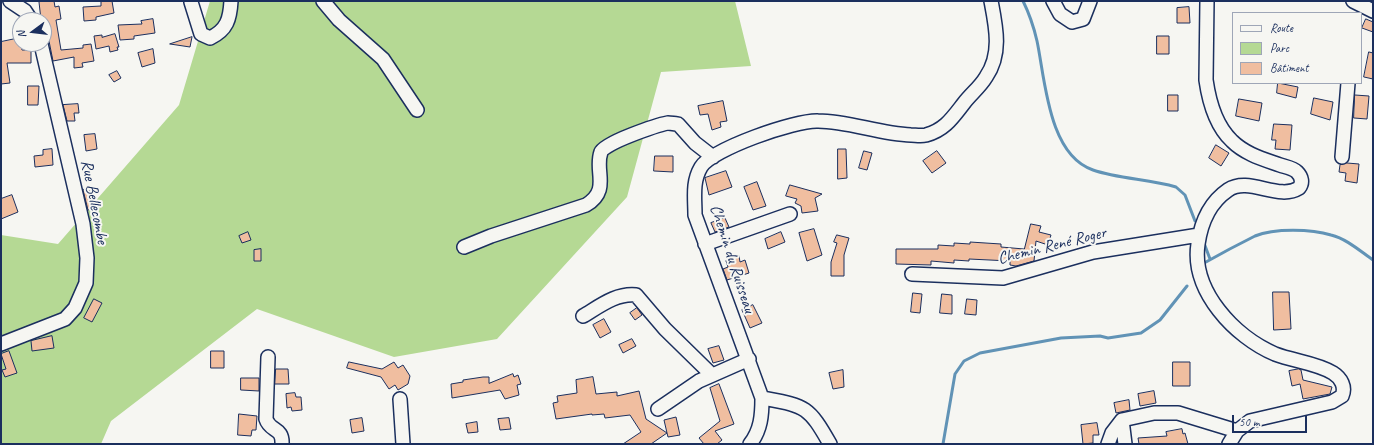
<!DOCTYPE html>
<meta charset="utf-8">
<style>
body{margin:0}
#map{position:relative;width:1374px;height:445px;overflow:hidden;background:#f6f6f2;font-family:Caveat,sans-serif}
canvas{display:block}
.frame{position:absolute;inset:0;border:2px solid #1b2f5e;pointer-events:none}
.legend{position:absolute;left:1232px;top:12px;width:130px;height:72px;box-sizing:border-box;background:#f6f6f2;border:1px solid #9ea6b7;margin:0;padding:5px 7px;list-style:none;font-size:12px;color:#1b2f5e}
.legend li{display:flex;align-items:center;gap:8px;height:20px}
.legend b{width:20px;border:1px solid #9ea6b7}
.north{position:absolute;left:12px;top:12px;width:40px;height:40px;box-sizing:border-box;background:#f6f6f2;border:1px solid #9ea6b7;border-radius:50%;rotate:255deg;font-size:11px;font-weight:700;line-height:16px;text-align:center;color:#1b2f5e}
.north::after{content:'';display:block;margin:auto;width:14px;height:18px;background:#1b2f5e;clip-path:polygon(50% 0,100% 100%,50% 72%,0 100%)}
.scale{position:absolute;left:1232px;top:415px;width:75px;height:18px;box-sizing:border-box;border:2px solid #1b2f5e;border-top:0;padding-left:5px;font-size:12px;line-height:14px;white-space:nowrap;color:#1b2f5e;-webkit-text-stroke:3px #f6f6f2;paint-order:stroke}
</style>
<div id="map">
<canvas width="1374" height="445"></canvas>
<div class="frame"></div>
<ul class="legend">
<li><b style="height:5px;background:#f6f6f2"></b>Route</li>
<li><b style="height:11px;background:#b5d994"></b>Parc</li>
<li><b style="height:11px;background:#f0bea0"></b>Bâtiment</li>
</ul>
<div class="north">N</div>
<div class="scale">50 m</div>
</div>
<script>
const ctx = document.querySelector('canvas').getContext('2d');
ctx.lineJoin = 'round';
function fill(path, color) {
  ctx.fillStyle = color;
  ctx.fill(path, 'evenodd');
}
function strokePath(path, color, width, dash) {
  ctx.strokeStyle = color;
  ctx.lineWidth = width;
  ctx.lineCap = dash ? 'butt' : 'round';
  ctx.setLineDash(dash || []);
  ctx.stroke(path);
}
function drawText(font, color, halo, rows, align = 'center') {
  ctx.font = font + ' Caveat,sans-serif';
  ctx.lineWidth = 4;
  ctx.setLineDash([]);
  ctx.textBaseline = 'middle';
  ctx.strokeStyle = halo;
  ctx.fillStyle = color;
  for (const [text, x, y, turn = 0] of rows) {
    ctx.save();
    ctx.translate(x, y);
    ctx.rotate((+turn || 0) * Math.PI / 180);
    ctx.textAlign = isNaN(turn) ? turn : align;
    if (halo) ctx.strokeText(text, 0, 0);
    ctx.fillText(text, 0, 0);
    ctx.restore();
  }
}
fill(new Path2D(`
 M210,1H735L751,66L661,72L627,197L497,339L394,357L257,309L111,421L101,444H1V235L58,244L179,105Z`), '#b5d994');
strokePath(new Path2D(`
 M1023,1C1029,13 1034,28 1037,41C1045,78 1048,155 1093,170C1119,179 1149,179 1176,187L1185,195L1195,221
 M1204,243L1210,259
 M1206,262C1222,253 1239,244 1255,236C1274,228 1312,229 1331,235C1347,239 1360,251 1373,260
 M943,444L955,374L964,361L980,353L1061,338L1100,336L1108,338L1141,333L1160,320L1187,286`), '#6193b6', 3);
const building = new Path2D(`
 M54,1L55,7L59,6L61,19L56,20L61,50L83,48V45L91,44L94,61L82,63L83,67L74,68V57L53,61L46,26L44,20H41L39,2Z
 M112,1L114,13L96,17V20L84,21L83,7L101,6V2Z
 M1189,7L1190,23H1177V8Z
 M153,19L155,33L134,36V39L120,40L118,25L142,24L141,21Z
 M1366,19L1373,22V32L1362,28Z
 M115,34L119,47H117L118,50L110,52L109,46L96,49L94,36L102,35V37Z
 M1157,36H1169V54H1157Z
 M192,37L190,47L170,44Z
 M20,38L22,50H31V63H7L10,83L1,84V42Z
 M153,49L155,63L142,67L138,53Z
 M1369,52L1373,53V79L1364,77Z
 M117,71L121,78L114,82L109,75Z
 M1278,83L1298,87L1296,98L1277,93Z
 M28,86H39L38,105H28Z
 M1168,95H1178V111H1168Z
 M1355,95L1369,96L1367,119L1354,118Z
 M1314,98L1333,102L1330,120L1311,114Z
 M1239,99L1262,103L1259,121L1236,116Z
 M723,101L727,121L720,122L721,127L712,130L708,114L700,115L698,106Z
 M78,104L79,113H74L75,121H67L63,105Z
 M1274,124L1292,125L1290,150L1275,149L1276,140H1272Z
 M95,134L97,149L86,151L84,135Z
 M1216,145L1229,153L1221,166L1209,158Z
 M52,149L53,165L35,167L34,156L43,155V150Z
 M838,149H846L847,178L838,179Z
 M864,151L872,153L867,170L859,168Z
 M937,151L946,163L932,173L923,161Z
 M655,156H673V172L654,171Z
 M1347,163L1359,164L1357,183L1345,181L1346,173L1339,172L1340,165Z
 M726,171L732,187L709,195L705,178Z
 M757,182L766,206L753,210L744,187Z
 M790,185L822,194L815,198L818,211L802,213L801,206L795,203L797,199L786,196Z
 M89,188L95,208L88,210L83,190Z
 M12,195L18,212L1,219V199Z
 M725,218L729,227L715,232L711,223Z
 M1031,224L1041,226L1039,232L1051,235L1048,245L1036,241L1034,261L1016,266L1010,265V261L969,259V261L954,260V263L931,261V265L896,264V249H938V245L954,246V243L970,244V242L1001,244V247L1024,249Z
 M814,229L822,255L807,261L799,233Z
 M248,232L251,240L242,243L239,236Z
 M781,232L785,242L768,249L765,239Z
 M837,235L849,238L844,255V276H831V262L837,243L834,242Z
 M261,249V261H254V250Z
 M739,256L740,262L745,260L749,273L727,280L723,269L728,267L726,261Z
 M1273,292H1289L1291,329L1274,330Z
 M913,293L922,294L920,313L911,312Z
 M942,294L952,295V314L940,313Z
 M94,299L102,303L92,322L84,318Z
 M967,299L977,300L976,315L965,314Z
 M753,305L762,323L750,328L742,310Z
 M637,308L642,315L635,320L630,313Z
 M604,319L611,332L600,338L593,325Z
 M52,336L54,348L32,351L31,341Z
 M632,339L636,346L623,353L619,345Z
 M719,346L724,360L713,363L708,349Z
 M9,351L17,373L5,377L2,370L6,369L1,354Z
 M211,351H224V368H211Z
 M349,362L382,369L394,362L398,368L403,365L410,376L408,384L398,390L395,385L389,389L381,377L347,368Z
 M1173,362H1190V386H1173Z
 M276,369H288L289,384H275Z
 M1299,369L1301,370L1303,380L1332,387L1330,394L1303,399L1300,384L1292,386L1289,371Z
 M843,370L844,387L833,389L829,373Z
 M513,374L514,377L518,375L521,384L517,385L519,395L505,399L500,390L452,398L451,384L463,382V380L483,377H489V383Z
 M593,377L596,394L617,392V396L639,391L646,419L667,433L664,420L676,417L680,435L668,437L667,433L651,444H623L641,432L630,415L605,418L604,414L592,415V414L556,419L553,403L558,402L557,396L577,393L576,380Z
 M241,378H259V391L241,390Z
 M719,384L734,424L715,431L722,440L717,444H704L699,438L720,421L710,388Z
 M1154,391L1156,403L1140,406L1138,394Z
 M295,393L296,397H301L302,410L292,411L291,407L287,408L286,394Z
 M1129,400L1130,410L1116,413L1114,403Z
 M239,414L257,416L256,430H252L251,436L238,435Z
 M362,418L364,431L352,433L350,420Z
 M509,418L511,429L500,430L498,419Z
 M477,422L478,432L468,433L466,424Z
 M1097,423L1099,435H1093V443L1083,444L1081,425Z
 M1182,429L1183,434L1185,433L1188,444H1139L1138,438L1167,436L1166,432Z`);
fill(building, '#f0bea0');
strokePath(building, '#1b2f5e', 1);
const minor = new Path2D(`
 M10,1L25,11L31,20
 M323,1L339,20L383,59L417,110
 M1053,1L1060,14L1072,22L1083,19L1090,1
 M1207,1L1206,80C1209,101 1216,126 1232,141C1245,154 1263,159 1280,165C1286,167 1293,168 1297,172C1302,177 1303,183 1299,188C1278,201 1249,176 1228,190C1209,203 1201,223 1198,244C1191,291 1235,337 1275,354C1293,361 1317,363 1333,373C1341,378 1346,387 1342,396L1332,402L1250,421L1237,431L1229,444
 M1353,1L1373,11
 M191,2L201,34L210,38C227,30 230,19 231,1
 M1342,157L1348,83
 M705,244L790,214
 M464,247L491,236L586,205C611,190 594,171 601,152C604,143 657,125 668,123C671,123 675,124 678,124L695,143L713,157
 M912,274L1003,278L1093,252L1199,235
 M583,316C600,306 616,293 636,295L665,329L712,375
 M1,344L65,319L75,308L86,283L87,258L83,224L41,44
 M268,357L266,419C270,432 283,427 282,444
 M762,398C805,406 808,405 830,444
 M400,399L403,444
 M658,409L699,381L749,359
 M1122,420L1125,444
 M750,444C761,430 762,415 762,398L695,215C695,198 692,182 701,167C712,149 795,120 818,121C849,121 879,134 911,135C915,135 921,136 926,135C945,130 953,117 964,103C971,94 980,87 986,77C1002,54 996,27 991,1
 M1108,444L1112,433L1122,420L1154,413H1178L1237,431`);
strokePath(minor, '#1b2f5e', 16);
strokePath(minor, '#f6f6f2', 13);
drawText('17px', '#1b2f5e', '#f6f6f2', [
 ["Rue Bellecombe",94,202,79],
 ["Chemin René Roger",1052,246,-14],
 ["Chemin du Ruisseau",732,259,72]
]);
</script>
